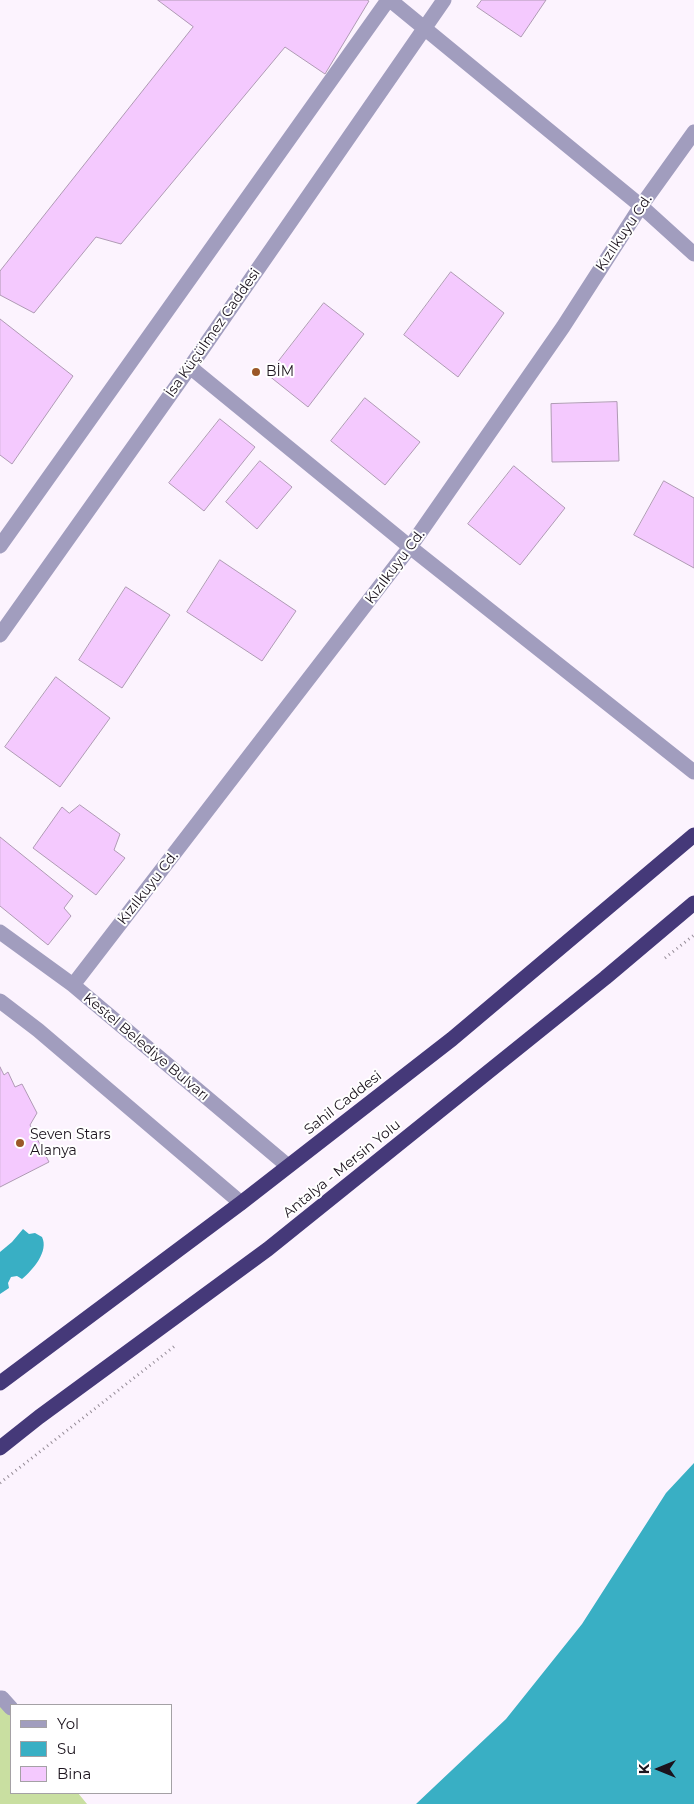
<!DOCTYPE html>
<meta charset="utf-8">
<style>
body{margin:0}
#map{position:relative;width:694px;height:1804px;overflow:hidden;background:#fcf3fe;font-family:Montserrat,sans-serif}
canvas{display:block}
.legend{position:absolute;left:10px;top:1704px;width:162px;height:90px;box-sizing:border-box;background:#fff;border:1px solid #a4a1a5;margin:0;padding:6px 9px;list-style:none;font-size:15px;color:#1b131d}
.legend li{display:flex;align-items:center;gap:10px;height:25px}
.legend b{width:25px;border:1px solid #a4a1a5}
.north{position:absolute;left:634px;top:1744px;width:50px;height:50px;-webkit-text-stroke:4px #fff;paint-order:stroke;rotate:270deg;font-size:14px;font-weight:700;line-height:20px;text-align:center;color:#1b131d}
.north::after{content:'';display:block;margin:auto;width:18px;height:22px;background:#1b131d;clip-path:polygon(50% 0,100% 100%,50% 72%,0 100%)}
</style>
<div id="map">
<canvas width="694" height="1804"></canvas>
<ul class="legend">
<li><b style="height:6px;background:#a19dbe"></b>Yol</li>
<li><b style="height:14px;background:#39afc4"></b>Su</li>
<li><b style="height:14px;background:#f4c9fe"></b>Bina</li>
</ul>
<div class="north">K</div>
</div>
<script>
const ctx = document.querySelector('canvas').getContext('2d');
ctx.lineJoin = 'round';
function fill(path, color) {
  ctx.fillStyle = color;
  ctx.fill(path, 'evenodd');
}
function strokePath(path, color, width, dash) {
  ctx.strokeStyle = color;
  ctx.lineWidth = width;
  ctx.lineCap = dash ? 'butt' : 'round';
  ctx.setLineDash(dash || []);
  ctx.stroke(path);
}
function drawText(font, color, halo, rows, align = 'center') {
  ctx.font = font + ' Montserrat,sans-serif';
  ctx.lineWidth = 4;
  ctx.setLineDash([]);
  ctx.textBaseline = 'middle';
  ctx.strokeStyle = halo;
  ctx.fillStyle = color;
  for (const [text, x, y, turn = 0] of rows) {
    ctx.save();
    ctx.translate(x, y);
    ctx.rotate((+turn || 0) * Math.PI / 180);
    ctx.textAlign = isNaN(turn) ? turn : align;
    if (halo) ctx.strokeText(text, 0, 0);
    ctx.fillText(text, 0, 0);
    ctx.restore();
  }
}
fill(new Path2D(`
 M0,1702L11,1715V1793H78L87,1804H0Z`), '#c9dfa1');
fill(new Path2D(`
 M23,1229L29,1234L35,1233L42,1237C49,1251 33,1270 22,1279L17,1276L11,1277L8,1283L9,1288L0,1294V1252L12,1242Z
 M694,1463V1804H416L506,1719L582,1624L666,1493Z`), '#39afc4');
const building = new Path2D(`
 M158,0H367L369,1L325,74L285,47L121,244L96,237L34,313L0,295V271L193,27Z
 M482,0H546L521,37L477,7Z
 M451,272L504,313L458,377L404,335Z
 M324,303L364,334L308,407L268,375Z
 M0,319L73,376L12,464L0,455Z
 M365,398L420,442L385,485L331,441Z
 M617,402L619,461L552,462L551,404Z
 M220,419L255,447L204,511L169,483Z
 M260,461L292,487L257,529L226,502Z
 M514,466L565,508L520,565L468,524Z
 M664,481L694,498V568L634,535Z
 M220,560L296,611L262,661L187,612Z
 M126,587L170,615L122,688L79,660Z
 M56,677L110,718L60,787L5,747Z
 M80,805L120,834L114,850L125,858L96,895L33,848L62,807L69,813Z
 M0,837L73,896L64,908L71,916L48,945L0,906Z
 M0,1067L4,1075L8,1072L15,1087L22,1084L37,1113L30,1125L49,1162L0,1187Z`);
fill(building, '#f4c9fe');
strokePath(building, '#af9ab4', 1);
strokePath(new Path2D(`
 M665,958L694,935
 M0,1483L176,1345`), '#958c97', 3, [1, 4]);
strokePath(new Path2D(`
 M390,0L641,206L694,254
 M190,367L410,547L694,772
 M0,546L388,0
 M0,635L190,367L444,0
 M0,932L73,985L288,1166
 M73,985L410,547L563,327L641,206L694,132
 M0,1001L38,1030L241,1203
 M0,1698H2L11,1708`), '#a19dbe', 15);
strokePath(new Path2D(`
 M0,1383L241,1203L452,1039L694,835
 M0,1448L39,1417L268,1249L605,978L694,903`), '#453979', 15);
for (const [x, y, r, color] of [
 [256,372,5,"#9b5828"],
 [20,1143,5,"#9b5828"]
]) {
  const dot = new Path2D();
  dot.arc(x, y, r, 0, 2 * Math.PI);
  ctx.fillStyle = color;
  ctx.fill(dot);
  strokePath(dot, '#fff', 2);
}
drawText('14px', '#1b131d', '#fff', [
 ["Kızılkuyu Cd.",624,233,-56],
 ["İsa Küçülmez Caddesi",213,333,-55],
 ["Kızılkuyu Cd.",395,567,-53],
 ["Kızılkuyu Cd.",148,888,-52],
 ["Kestel Belediye Bulvarı",146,1047,40],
 ["Sahil Caddesi",343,1103,-38],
 ["Antalya - Mersin Yolu",342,1169,-39]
]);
drawText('14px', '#1b131d', '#fff', [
 ["BİM",266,372],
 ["Seven Stars",30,1135],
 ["Alanya",30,1151]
], 'left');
</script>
